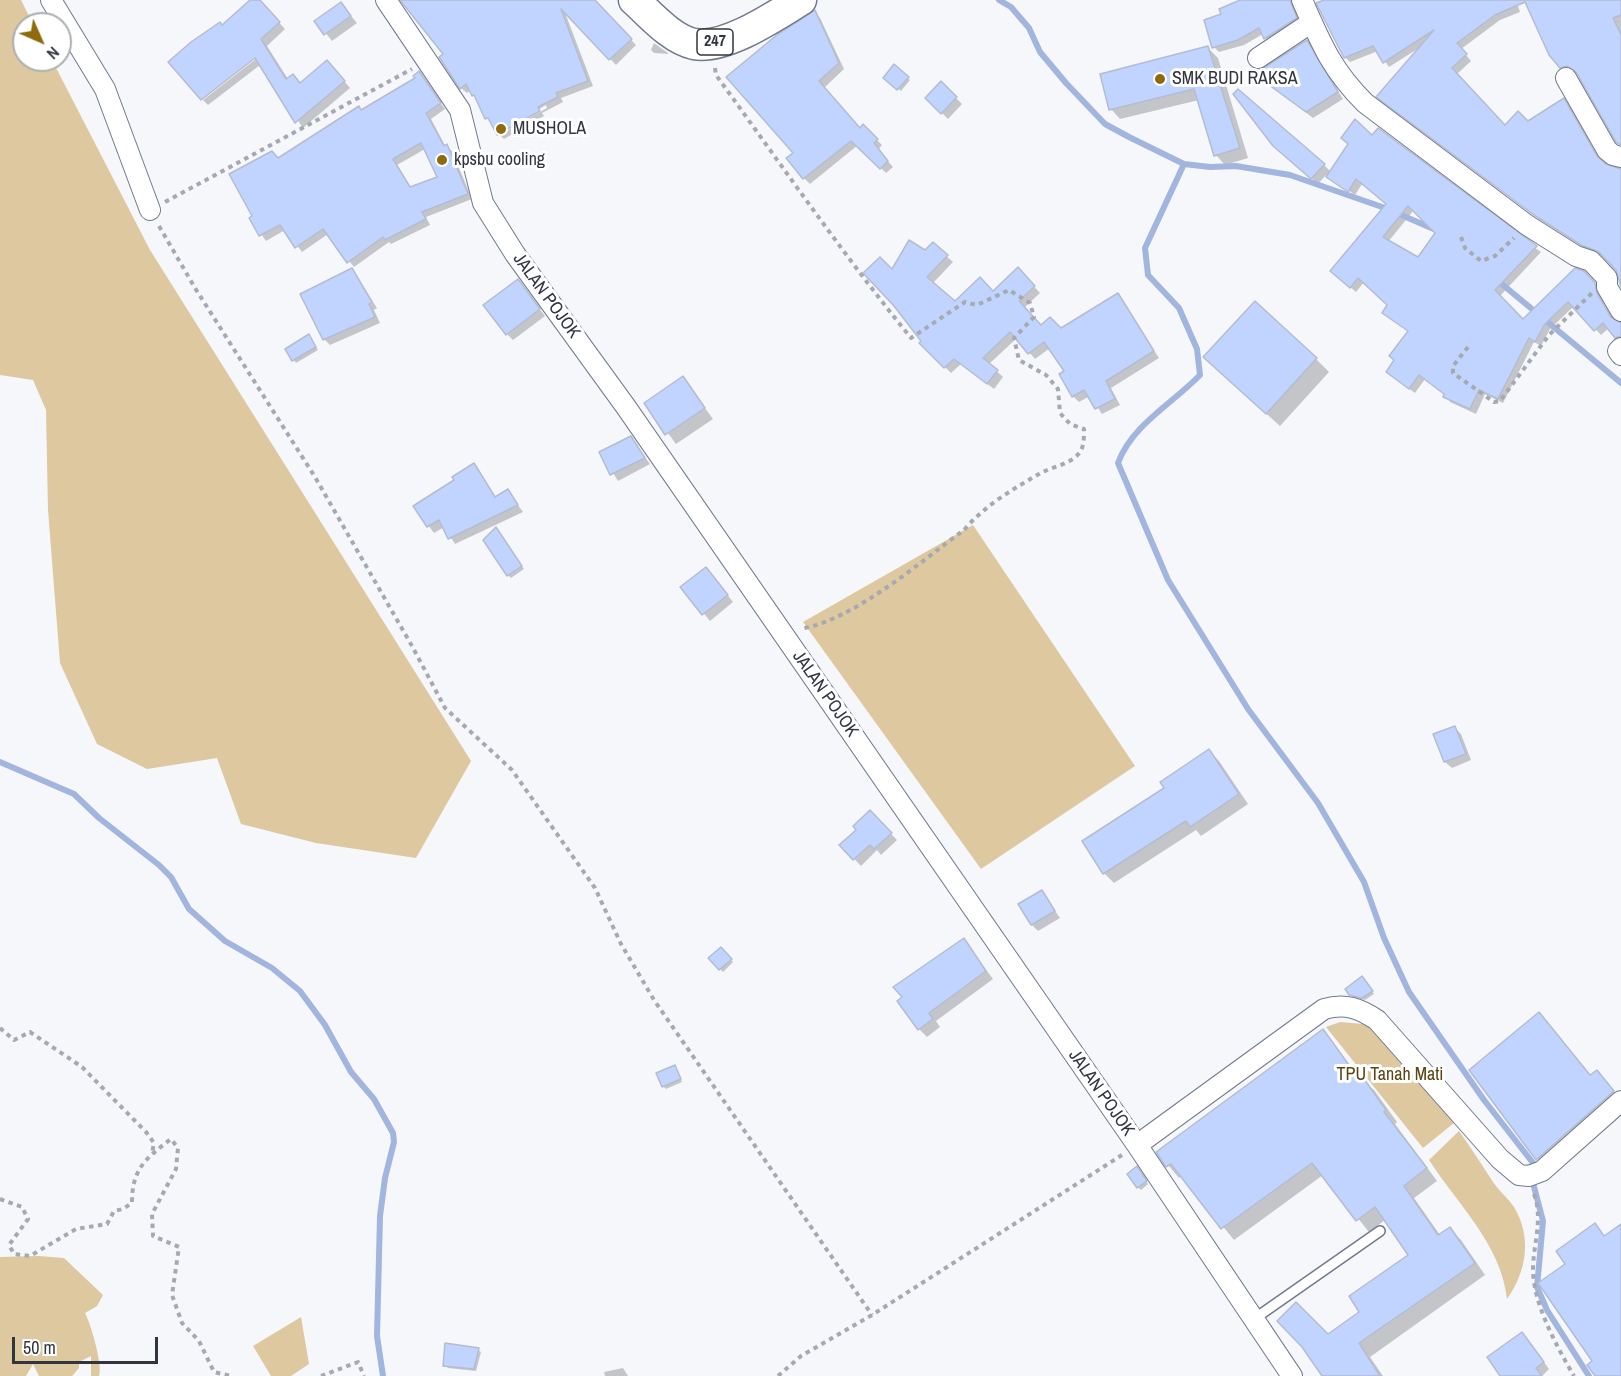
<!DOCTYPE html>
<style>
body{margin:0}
#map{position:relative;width:1621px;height:1376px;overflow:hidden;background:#f5f7fb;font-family:"Archivo Narrow",sans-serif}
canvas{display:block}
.north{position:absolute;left:12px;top:12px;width:60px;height:60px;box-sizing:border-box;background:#fff;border:2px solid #adaeb1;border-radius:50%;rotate:135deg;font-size:16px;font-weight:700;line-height:24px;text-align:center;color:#31353d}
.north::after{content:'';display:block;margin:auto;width:21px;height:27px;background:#8e6a0d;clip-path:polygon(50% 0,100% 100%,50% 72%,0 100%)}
.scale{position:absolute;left:12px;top:1337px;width:146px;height:27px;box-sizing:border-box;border:3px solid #31353d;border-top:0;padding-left:8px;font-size:18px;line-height:21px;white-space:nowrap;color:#31353d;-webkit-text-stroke:4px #fff;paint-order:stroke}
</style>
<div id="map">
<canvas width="1621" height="1376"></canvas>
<div class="north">N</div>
<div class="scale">50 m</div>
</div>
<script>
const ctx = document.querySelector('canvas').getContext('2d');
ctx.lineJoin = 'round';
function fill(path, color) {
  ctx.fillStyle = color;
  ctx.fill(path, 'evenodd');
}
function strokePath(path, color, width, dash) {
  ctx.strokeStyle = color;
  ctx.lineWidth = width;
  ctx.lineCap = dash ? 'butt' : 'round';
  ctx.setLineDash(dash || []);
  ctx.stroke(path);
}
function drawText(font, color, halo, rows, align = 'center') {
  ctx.font = font + ' "Archivo Narrow",sans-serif';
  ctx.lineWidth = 6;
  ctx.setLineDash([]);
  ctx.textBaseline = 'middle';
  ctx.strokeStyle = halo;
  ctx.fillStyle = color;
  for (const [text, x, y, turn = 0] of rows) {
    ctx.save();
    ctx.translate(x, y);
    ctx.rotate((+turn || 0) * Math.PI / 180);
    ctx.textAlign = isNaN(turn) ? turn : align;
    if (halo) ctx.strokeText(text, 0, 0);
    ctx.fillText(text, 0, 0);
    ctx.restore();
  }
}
fill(new Path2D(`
 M0,0H21L33,24H24V60H52L150,250L471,761L416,858L316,843L241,824L217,758L147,769L97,744L60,663L48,510L46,410L33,380L0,375Z
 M973,525L1135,766L981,869L803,622Z
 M1340,1022L1375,1025L1454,1123L1423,1148L1326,1027Z
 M1459,1131C1471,1148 1482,1165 1493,1182C1499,1191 1508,1198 1514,1207C1532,1237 1527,1271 1507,1299C1501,1244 1458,1205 1429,1160Z
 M39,1256L64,1258L103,1295L97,1306L85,1313C91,1324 103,1366 99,1376H91V1356L79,1362V1368L72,1376H39L33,1364L26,1376H0V1257Z
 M301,1317L309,1364L291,1376H271L253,1346Z`), '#ddc89f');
fill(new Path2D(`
 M252,0H258L285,29L267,46L288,79L293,76L301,84L333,68L350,88L303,128L260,65L208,105L203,100L261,55L222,27Z
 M402,0H588L599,6L636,45L616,65L564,10L593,86L561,98L563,102L542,113L544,116L504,139L500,135L547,108L546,105L498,133L471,90L467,93L461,88L445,54Z
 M1244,0H1297L1296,11L1301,23L1271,44L1263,34L1244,45L1219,52L1214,47L1223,15Z
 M1328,0H1516L1520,12L1500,20L1461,49L1471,61L1456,75L1505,127L1528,123L1564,100L1569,105L1600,161L1621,183V284L1618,270L1606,257L1588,250L1541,220L1384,102L1419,48L1389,67L1378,51L1350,62L1345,57Z
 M1532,0H1621V139L1580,75L1573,71L1567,72L1561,67Z
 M341,4L357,23L332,41L316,21Z
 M815,12L820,18L844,69L824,88L860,130L863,126L882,145L878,150L893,167L886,173L858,145L810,184L804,178L795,153Z
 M1307,42L1343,99L1313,118L1263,80Z
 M654,43L668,53V54L654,53L651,50Z
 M1208,48L1218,58L1248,158L1225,165L1216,155L1199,100L1120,119L1111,109Z
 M895,67L910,80L901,91L885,77Z
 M419,73L445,109L431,119L446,147L452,151L472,199L426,217L430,225L391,244L389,242L354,267L328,234L302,252L285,230L266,241L251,219L278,159L417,79ZM425,149L439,177L411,188L397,165Z
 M941,83L962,104L948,119L927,98Z
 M1372,138L1541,252L1499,297L1523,321L1584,273L1600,290L1601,300L1616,323H1621V342L1609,328L1601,335L1574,306L1550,329L1541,346L1534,342L1503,403L1485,394L1476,414L1450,402L1446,394L1425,379L1415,393L1393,377L1388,372L1409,332L1384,313L1389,305L1364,282L1356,292L1337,276L1388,204L1362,184L1355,195L1326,175L1318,184L1281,152L1324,165L1331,172ZM1414,210L1437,233L1418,259L1388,242Z
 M933,244L953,262L933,283L955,303L993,293L1018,269L1040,293L1024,308L1042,327L1061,330L1118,295L1159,358L1111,388L1120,405L1102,414L1090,396L1079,402L1073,396L1066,372L1050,348L1035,359L1017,338L989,364L1003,377L994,389L961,364L951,373L921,343L923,341L892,271L925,252Z
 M352,269L377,308L374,310L380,323L330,345L324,339Z
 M518,281L545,316L513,340L507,334Z
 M311,339L318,350L296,363L287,349Z
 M1316,359L1329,372L1280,426L1219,371Z
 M683,378L713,419L676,444L646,403Z
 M631,438L650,464L618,481L601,453Z
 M474,465L496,498L508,491L523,512L455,544L444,527L434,533L415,507L456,481Z
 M498,532L524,569L511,578L508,575Z
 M712,575L733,602L710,621L682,587Z
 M1455,728L1461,734L1471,760L1452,768L1445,762L1435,735Z
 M1209,751L1219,761L1248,804L1201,836L1196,830L1114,883L1104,873L1166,788Z
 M870,812L897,840L881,855L877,850L861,866L841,845L858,830Z
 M1042,892L1060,918L1038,931L1032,925Z
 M964,940L993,979L936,1021L940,1027L927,1037L919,1029Z
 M721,949L733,962L723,972L710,959Z
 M1365,981L1374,994L1365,1000L1353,997L1350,994Z
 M1538,1014L1591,1076L1597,1072L1621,1099L1549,1171L1518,1136Z
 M1322,1031L1361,1080L1374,1090L1397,1122L1395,1124L1437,1181L1414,1198L1440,1235L1450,1229L1461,1240L1485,1275L1370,1357L1383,1376H1323L1327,1336L1361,1312L1410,1256L1385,1220L1369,1232L1323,1175L1234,1240L1182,1176L1179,1178L1158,1153Z
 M675,1067L682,1082L666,1089L663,1086Z
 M1139,1171L1148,1184L1141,1190L1138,1187Z
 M1528,1340L1549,1369L1542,1376H1502Z
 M478,1350L481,1352L476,1371L448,1368L445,1365Z
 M623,1368L628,1376H605L604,1372Z`), '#0003');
strokePath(new Path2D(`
 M999,0L1011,7L1029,28L1040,52L1066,83L1105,124L1129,137L1184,164L1210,167L1236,166L1290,175L1385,208L1436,230
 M1184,164L1145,248L1148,275L1179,308L1197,349L1200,375C1172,404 1132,425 1118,463L1168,580L1248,709L1318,803L1364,882L1384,938L1409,992L1484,1100L1533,1163V1183L1543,1221L1537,1287L1547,1310L1589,1376
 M1497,280L1621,383
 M0,762L74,794L99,818L159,865L171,877L189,909L225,941L272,968L300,991L325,1025L351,1072L374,1099L393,1133L394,1142L385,1178L380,1216L377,1336L383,1376`), '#a2b5de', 6);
const building = new Path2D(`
 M250,0H260L280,22L261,39L286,79L293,74L300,83L327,60L345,81L295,123L255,58L201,100L168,62L191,42L220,22L222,25Z
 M400,0H595L632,39L609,60L561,9L588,81L556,93L558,97L538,107L540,111L497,135L488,118L485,119L474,95L472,96L466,84L460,89L439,57L443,54Z
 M1240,0H1290L1297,18L1264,39L1259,28L1238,40L1212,48L1204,20L1221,14L1219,9Z
 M1324,0H1621V15L1613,18L1621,35V145L1616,142L1576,72L1567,66L1560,68L1549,55L1525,2L1495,15L1457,43L1467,54L1452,68L1505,125L1518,111L1528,121L1564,98L1597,156L1606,164L1621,169V287L1616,270L1599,252L1581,245L1534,215L1376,97L1434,30L1383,63L1373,46L1344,58L1316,3Z
 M341,2L351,16L324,35L314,21Z
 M815,10L839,63L819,81L860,128L863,124L878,139L874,143L888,161L880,169L851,141L803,179L786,158L793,153L726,77L778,34Z
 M1307,40L1338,92L1306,112L1254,74Z
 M1208,46L1240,148L1214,156L1194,89L1109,110L1100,74Z
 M894,64L909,77L897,90L883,78Z
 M419,71L441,103L426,113L444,146L447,144L468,194L422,212L426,219L385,240L383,237L347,263L323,229L295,248L280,225L259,236L249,218L252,216L229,174L272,151L278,158L359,106L361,110L415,78L413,76ZM421,143L437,177L410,187L393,159Z
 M941,81L957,97L941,114L925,98Z
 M1238,89L1325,164L1311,179L1273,146L1233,94Z
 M1355,119L1372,135L1378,128L1537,246L1495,290L1523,319L1575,268L1584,271L1595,283L1597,293L1611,317L1621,323V336L1615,338L1603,323L1594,331L1568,302L1545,324L1535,342L1529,338L1498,399L1479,390L1470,409L1443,397L1444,394L1419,375L1409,389L1386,372L1394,360L1389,356L1408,331L1382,313L1387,305L1358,278L1350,288L1330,271L1386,204L1356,179L1348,192L1326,177L1348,144L1341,138ZM1408,206L1435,233L1418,257L1383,237Z
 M909,240L925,250L933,242L948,255L927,277L955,301L980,277L993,291L1018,267L1035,286L1019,301L1041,325L1050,317L1061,328L1118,293L1154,351L1106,381L1115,399L1095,409L1084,390L1072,397L1059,374L1064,371L1044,342L1028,354L1010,332L983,358L998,370L987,384L954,359L944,368L919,343L921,341L894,306L863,273L880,257L892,269Z
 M352,268L372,302L369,304L375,317L323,340L300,294Z
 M518,279L540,309L506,335L483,305Z
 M1255,301L1317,358L1266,414L1203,357Z
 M309,334L316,347L292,361L285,349Z
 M683,376L705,408L665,435L644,403Z
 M631,436L645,458L610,475L599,452Z
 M474,463L495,497L508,489L518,505L448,539L439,520L427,527L413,506L454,480L452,477Z
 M496,527L522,566L507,576L483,540Z
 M706,567L728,595L702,615L680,587Z
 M1455,726L1466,754L1444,762L1433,734Z
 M1209,749L1239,794L1190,827L1186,821L1103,874L1082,841L1164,788L1160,782Z
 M870,810L892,833L874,849L870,845L853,860L839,845L856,830L853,826Z
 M1042,890L1055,911L1031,925L1018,904Z
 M964,938L986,971L929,1013L933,1019L918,1030L897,1001L902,997L893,987Z
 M721,947L732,959L719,970L708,958Z
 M1362,976L1373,991L1362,998L1349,995L1345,989Z
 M1539,1012L1590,1075L1597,1070L1614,1091L1536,1160L1469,1070Z
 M1323,1029L1359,1079L1362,1076L1386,1110L1384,1112L1427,1168L1404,1186L1438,1235L1450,1227L1475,1263L1359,1343L1380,1376H1322L1302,1347L1277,1321L1296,1302L1328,1334L1359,1312L1349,1296L1408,1255L1375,1207L1356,1221L1312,1163L1221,1229L1171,1164L1166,1167L1156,1152Z
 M675,1065L681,1079L662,1087L656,1073Z
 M1137,1166L1147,1181L1137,1188L1127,1174Z
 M1595,1223L1604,1236L1621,1224V1376H1595L1587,1365L1592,1361L1538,1283L1565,1264L1556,1251Z
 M1522,1332L1544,1362L1536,1368L1542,1376H1500L1487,1357Z
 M445,1343L479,1348L474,1369L443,1366Z`);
fill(building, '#c1d4ff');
strokePath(building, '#b3bcd0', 1.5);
const lane = new Path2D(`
 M1254,1319L1380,1231`);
const street = new Path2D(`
 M51,0L105,89L150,210
 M386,0L460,110L483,203L515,254L626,407L1137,1145L1292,1376
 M1302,0C1321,43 1331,69 1365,103L1527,225L1576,256L1591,261L1607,278V287L1621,311
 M1258,58L1312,22
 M1566,78L1607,150L1613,155L1621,157
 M1621,348L1618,351L1621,355
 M1137,1145L1324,1009C1345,1003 1359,1008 1377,1020L1500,1159L1519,1175L1529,1176L1542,1171L1621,1101`);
const primary = new Path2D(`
 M634,0C651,15 671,39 694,44C725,50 775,16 801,0`);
strokePath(lane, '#717a8d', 12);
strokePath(street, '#717a8d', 22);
strokePath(primary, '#717a8d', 33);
strokePath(new Path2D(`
 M715,68L716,75C780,163 842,253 911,338L965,302L977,305L1009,290L1030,303L1034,317L1014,338L1019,360L1046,375L1058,389L1060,413L1070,424L1084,429C1084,435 1084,443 1082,448C1076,464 1052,466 1039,474C1013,489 984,506 964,530C920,562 854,620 800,629
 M165,202L412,69
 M159,226L195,288L315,477L412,646L445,708L512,770L595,888L621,944L654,1000L872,1315
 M1461,237L1465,248L1481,261L1495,256L1514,238
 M1468,347L1453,366V373L1494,402L1500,401L1549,335L1592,293
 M0,1028L14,1040L30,1032L82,1067L146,1132L154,1143L152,1153
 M1534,1194C1543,1219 1534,1241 1533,1267C1532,1302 1557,1347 1574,1376
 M0,1199L22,1207L28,1219L9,1245L14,1254L30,1256L76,1229L107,1224L114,1211L123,1209L132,1203C132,1169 145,1159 171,1139L178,1148L176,1169L152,1214L153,1236L179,1247L172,1295L182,1323L199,1341L214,1372L231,1376
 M321,1376L358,1362L364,1376
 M778,1376L801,1356L872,1315L1122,1155`), '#a6a9af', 4, [4.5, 4.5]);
strokePath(lane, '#fff', 9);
strokePath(street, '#fff', 20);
strokePath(primary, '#fff', 30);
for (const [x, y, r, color] of [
 [1160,79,6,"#8e6a0d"],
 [501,129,6,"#8e6a0d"],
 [442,160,6,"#8e6a0d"]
]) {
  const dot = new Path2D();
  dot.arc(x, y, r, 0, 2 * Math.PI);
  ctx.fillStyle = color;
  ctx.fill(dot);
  strokePath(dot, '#fff', 2);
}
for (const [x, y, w] of [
 [715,42,36]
]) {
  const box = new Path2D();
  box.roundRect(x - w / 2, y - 13, w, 26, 4.5);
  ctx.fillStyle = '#fff';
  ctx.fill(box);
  strokePath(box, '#31353d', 1.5);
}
drawText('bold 16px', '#31353d', null, [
 ["247",715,42]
]);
drawText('18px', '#31353d', '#fff', [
 ["SMK BUDI RAKSA",1172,79],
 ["MUSHOLA",513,129],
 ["kpsbu cooling",454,160]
], 'left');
drawText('18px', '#31353d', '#fff', [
 ["JALAN POJOK",546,296,54],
 ["JALAN POJOK",825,694,55],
 ["JALAN POJOK",1101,1093,55]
]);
drawText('18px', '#5a440f', '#fff', [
 ["TPU Tanah Mati",1390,1075]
]);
</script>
